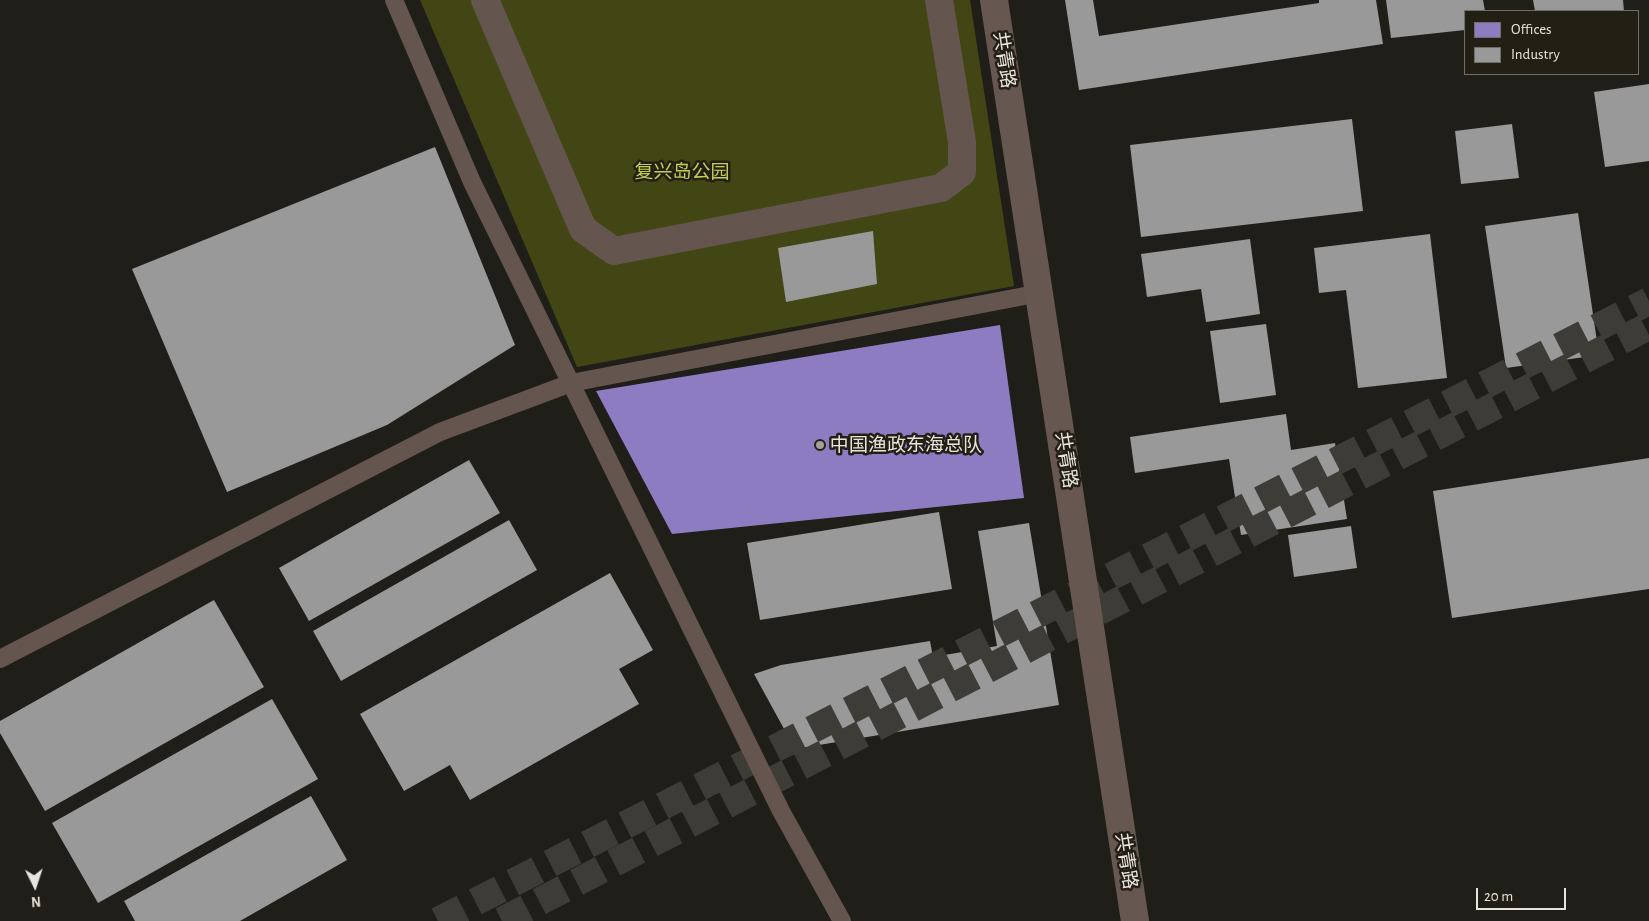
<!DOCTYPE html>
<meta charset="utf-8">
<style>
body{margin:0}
#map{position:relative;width:1649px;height:921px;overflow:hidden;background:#201e18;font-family:"Alegreya Sans",sans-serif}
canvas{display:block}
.legend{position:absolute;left:1464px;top:10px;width:175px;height:65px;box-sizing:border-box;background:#231f15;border:1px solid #716e65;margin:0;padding:6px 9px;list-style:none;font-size:15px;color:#e6e4dd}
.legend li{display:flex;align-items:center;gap:10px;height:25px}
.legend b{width:25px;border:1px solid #716e65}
.north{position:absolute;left:10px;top:861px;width:50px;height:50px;-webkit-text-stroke:4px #231f15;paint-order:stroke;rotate:176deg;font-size:14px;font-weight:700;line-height:20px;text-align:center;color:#e6e4dd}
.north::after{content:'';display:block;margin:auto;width:18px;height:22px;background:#e6e4dd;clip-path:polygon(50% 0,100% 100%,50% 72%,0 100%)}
.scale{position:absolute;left:1476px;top:888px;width:90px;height:22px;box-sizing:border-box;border:2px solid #e6e4dd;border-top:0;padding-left:6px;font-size:15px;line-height:18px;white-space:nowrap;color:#e6e4dd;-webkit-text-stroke:4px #231f15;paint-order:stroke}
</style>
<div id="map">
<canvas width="1649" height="921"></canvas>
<ul class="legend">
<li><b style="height:14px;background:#8e7cc3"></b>Offices</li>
<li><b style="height:14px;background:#999"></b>Industry</li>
</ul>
<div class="north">N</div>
<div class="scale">20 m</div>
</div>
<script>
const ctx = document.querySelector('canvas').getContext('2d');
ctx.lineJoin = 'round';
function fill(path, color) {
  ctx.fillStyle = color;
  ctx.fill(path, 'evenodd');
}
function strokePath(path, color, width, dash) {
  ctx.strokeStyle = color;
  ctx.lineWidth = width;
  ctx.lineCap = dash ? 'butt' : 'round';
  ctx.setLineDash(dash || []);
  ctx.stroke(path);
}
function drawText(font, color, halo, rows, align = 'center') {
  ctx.font = font + ' "Alegreya Sans","Noto Sans SC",sans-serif';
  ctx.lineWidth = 5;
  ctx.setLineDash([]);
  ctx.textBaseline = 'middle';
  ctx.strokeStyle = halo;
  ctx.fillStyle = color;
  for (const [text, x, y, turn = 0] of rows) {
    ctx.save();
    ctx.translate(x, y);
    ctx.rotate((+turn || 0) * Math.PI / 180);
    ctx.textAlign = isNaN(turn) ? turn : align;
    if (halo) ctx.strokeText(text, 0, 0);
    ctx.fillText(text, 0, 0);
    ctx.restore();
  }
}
fill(new Path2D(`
 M420,0H970L1014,286L577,367Z`), '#424614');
fill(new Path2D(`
 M1000,325L1024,498L672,534L596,391Z`), '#8e7cc3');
fill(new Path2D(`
 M1065,0H1093L1099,36L1319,3V0H1376L1383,44L1079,90Z
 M1386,0H1483L1485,11H1465V30L1391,38Z
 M1533,0H1623L1624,11H1535Z
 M1649,84V161L1605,167L1594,92Z
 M1352,119L1363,211L1141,237L1130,145Z
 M1512,124L1519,178L1461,184L1455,131Z
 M435,147L515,345L387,425L227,492L132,269Z
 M1578,213L1599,355L1506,368L1485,226Z
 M873,231L877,284L786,302L778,248Z
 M1430,234L1447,378L1358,388L1346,290L1319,293L1314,248Z
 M1250,239L1260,314L1206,322L1201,289L1147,297L1141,254Z
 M1266,324L1276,395L1220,403L1210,331Z
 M1286,414L1291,450L1335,443L1347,519L1241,535L1229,459L1135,473L1130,437Z
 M1649,458V589L1452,618L1433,491Z
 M469,460L500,513L309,621L279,568Z
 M939,512L952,589L760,620L747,543Z
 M509,520L537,570L341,681L313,631Z
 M1029,523L1059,705L795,749L754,674L781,665L930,641L933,657L997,646L978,531Z
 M1351,526L1357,568L1294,577L1288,535Z
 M610,573L653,650L619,669L639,704L470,800L450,765L404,791L360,714Z
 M214,600L264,687L45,811L0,733V721Z
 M272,699L318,779L98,903L52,823Z
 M311,796L347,860L240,921H135L124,901Z`), '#999');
strokePath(new Path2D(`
 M438,921L1649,301
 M502,921L1649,326`), '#3e3c36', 28, [28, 14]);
strokePath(new Path2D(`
 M394,0L472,182L781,811L842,921
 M0,659L440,432L571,383L1040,293`), '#65554f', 18);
strokePath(new Path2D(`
 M485,0L583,229L614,251L941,188L962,172V142L939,0`), '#65554f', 28);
strokePath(new Path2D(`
 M994,0L1135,921`), '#675751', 28);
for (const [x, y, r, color] of [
 [820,445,5,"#a19f98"]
]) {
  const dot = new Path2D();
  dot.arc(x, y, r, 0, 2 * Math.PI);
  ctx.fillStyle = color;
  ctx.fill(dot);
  strokePath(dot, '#231f15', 2);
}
drawText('19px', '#e6e4dd', '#231f15', [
 ["共青路",1004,60,81],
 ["共青路",1066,460,81],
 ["共青路",1126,861,81]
]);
drawText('19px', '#c4cf51', '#231f15', [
 ["复兴岛公园",682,172]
]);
drawText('19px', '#e6e4dd', '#231f15', [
 ["中国渔政东海总队",830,445]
], 'left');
</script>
